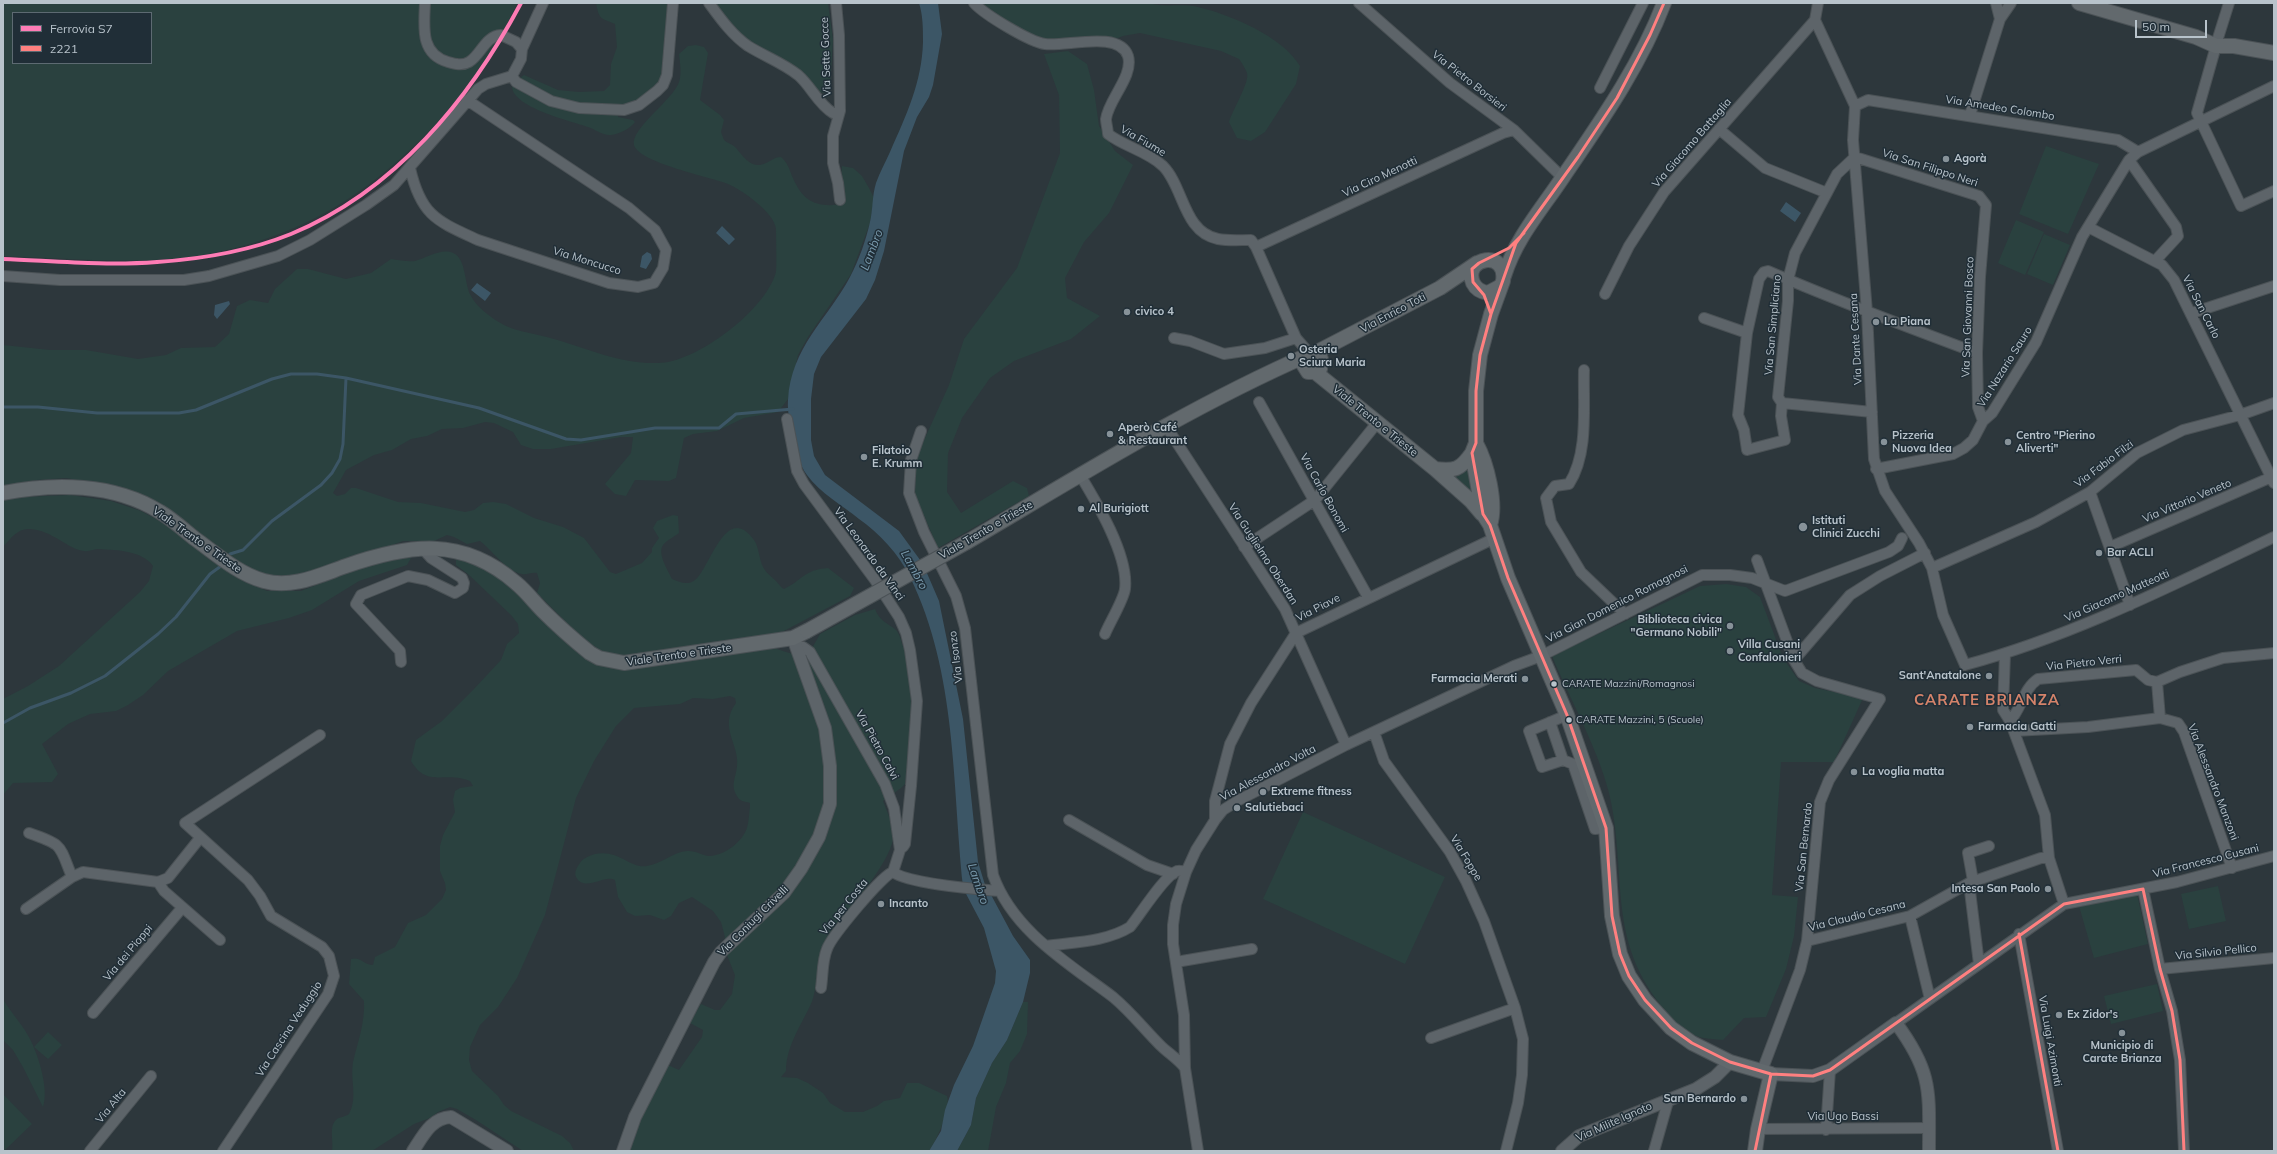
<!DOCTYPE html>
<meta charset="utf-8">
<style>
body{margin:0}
#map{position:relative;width:2277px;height:1154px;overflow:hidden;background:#2d373c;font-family:Mulish,sans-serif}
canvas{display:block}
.frame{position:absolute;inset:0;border:4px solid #b8c3cb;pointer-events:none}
.legend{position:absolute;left:12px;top:12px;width:140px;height:52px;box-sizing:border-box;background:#202e37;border:1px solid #5d6a72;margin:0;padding:5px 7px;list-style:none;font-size:12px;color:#b8c3cb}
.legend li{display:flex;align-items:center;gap:8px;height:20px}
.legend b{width:20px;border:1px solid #5d6a72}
.scale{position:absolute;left:2135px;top:20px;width:72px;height:18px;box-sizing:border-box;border:2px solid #b8c3cb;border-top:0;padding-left:5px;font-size:12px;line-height:14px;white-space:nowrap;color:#b8c3cb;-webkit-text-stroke:3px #202e37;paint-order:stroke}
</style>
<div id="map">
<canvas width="2277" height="1154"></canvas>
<div class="frame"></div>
<ul class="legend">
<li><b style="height:5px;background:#fe7cb5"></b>Ferrovia S7</li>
<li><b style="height:5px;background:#ff8080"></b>z221</li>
</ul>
<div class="scale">50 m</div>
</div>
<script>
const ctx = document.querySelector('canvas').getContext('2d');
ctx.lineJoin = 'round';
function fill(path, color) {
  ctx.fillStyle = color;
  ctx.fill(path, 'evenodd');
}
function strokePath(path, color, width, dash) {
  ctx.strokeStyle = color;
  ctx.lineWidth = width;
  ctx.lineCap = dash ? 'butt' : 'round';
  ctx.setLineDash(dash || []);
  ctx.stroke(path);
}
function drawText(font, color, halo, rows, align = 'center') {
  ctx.font = font + ' Mulish,sans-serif';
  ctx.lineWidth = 3;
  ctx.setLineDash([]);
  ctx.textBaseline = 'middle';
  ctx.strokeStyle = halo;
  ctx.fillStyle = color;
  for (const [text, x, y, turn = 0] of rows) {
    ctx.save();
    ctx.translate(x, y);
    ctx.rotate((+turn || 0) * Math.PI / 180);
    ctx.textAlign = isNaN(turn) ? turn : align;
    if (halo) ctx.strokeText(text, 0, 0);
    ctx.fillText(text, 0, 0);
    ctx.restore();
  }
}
fill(new Path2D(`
 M3,3H517C480,91 389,185 303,224C262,243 212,256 168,259C113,263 58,258 3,256ZM13,13H151V63H13Z
 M596,3H673L663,85L618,111V117L633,120L635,122C630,129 619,134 611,135C603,136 595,129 588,127C571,121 510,107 512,85L522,82L521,77L524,75L558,90L579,92L604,91L610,85L611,64L617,47L615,24C601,18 599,20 596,3Z
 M709,3H828L833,40L830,89L826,93L815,92L747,45Z
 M974,3H1149C1165,8 1181,3 1198,7C1231,15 1282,36 1300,66L1296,84L1265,132L1251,141L1237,138L1229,122C1232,111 1250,82 1247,73C1245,68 1242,63 1239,59L1221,51L1140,33L1123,36L1110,41L1044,44Z
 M696,45L704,47L708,53L700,100L720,115L724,120L721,132L724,140C727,143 732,144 735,147C742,154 748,166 760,165C768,164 773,157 781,157C787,162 789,168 792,176C803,202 816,208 844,204C847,191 840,179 842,166L853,168L862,176L869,188L874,198L870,223L851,274L808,337L798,355L788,399L778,412L744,418L717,431L693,434L684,438L676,478L669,481L635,480L626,496L615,494L605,484L631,453L633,437H621L551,449H533L521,445L513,432L494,423L485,422L463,428L442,429L427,436L411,439L392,450L374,455L346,470L333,493L337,496L345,494L351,488H356L398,502L421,503L465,512L474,510L483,503L493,502L506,504L534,518L563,527L584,538L610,572L616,574L642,563L652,552V548L659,538L653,528L657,521L673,515L678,516L679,533C674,537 667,540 663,545C657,554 668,570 672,579C680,582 687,586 695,580C710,568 726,501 754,540C759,547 759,559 763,567C767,575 776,579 781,587L784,589C803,580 803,570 828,568L854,588L850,596L782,632L650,655H613L603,652L581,637L537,593L540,583L537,573C532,572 526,575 522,574C507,572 491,549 480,541L467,544L454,537L447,535L434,541H403L304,577L279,578L255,571L241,564L177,516L136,492L105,484L66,478L37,480L3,486V345L50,350H86L138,359L166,355L181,348L215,347L229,334L237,306L250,300L268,303L275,289L297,269H308L346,279L371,273L391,259C399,260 408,262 415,261C427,258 441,248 453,253C467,259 464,285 471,296C477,308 493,319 504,325C518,332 538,334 554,339C588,349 621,364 658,363C696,363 766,310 776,272C777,269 776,234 776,229C775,213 741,189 728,184C711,177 639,163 634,145C630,129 673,100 679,82C682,74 680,63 679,54L688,46Z
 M1068,51L1087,64L1094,90L1099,126L1115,151L1133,165L1109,213L1084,242L1065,278L1067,298L1100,316L1071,339L1014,361L990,378L962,418L948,453L947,492L961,513L1013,481L1027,488L1029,496L938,548L915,495L916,458L949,385L964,339L1017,268L1060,153L1059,95L1044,54Z
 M2046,146L2099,164L2068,234L2019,214Z
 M2016,220L2044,232L2025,275L1998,263Z
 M2044,234L2070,245L2053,285L2027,274Z
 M1470,467L1474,496L1449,477Z
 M70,495L111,501L141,511L167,525L210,560L236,577L267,591H301L365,566L406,554L411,558L407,565L359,581L312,610L289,618L237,631L168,671L143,695L128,705L116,711L90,714L68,724L42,744L58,774L52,782L13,783L3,795V699L28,686L59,666L140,592L149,581L153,566C143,551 117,550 99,549C94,549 89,552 84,551C69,550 52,530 30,529C18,528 11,538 3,547V500L23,497Z
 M456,559C473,559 494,573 507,583L592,658L772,647C789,653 794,657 811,650L820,634L855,615L875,609C879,621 888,623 896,630C899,633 901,640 902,644C918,677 911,747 905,784C899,791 891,794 883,801C887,812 895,827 893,839C889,863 856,899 843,922C834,936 825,953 820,968C815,980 816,995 810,1006C800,1027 786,1047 786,1071L781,1077L797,1078L808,1083L823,1093L830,1103L845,1112H863L877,1106L884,1101L900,1098L907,1083H919L947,1096C951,1108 937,1140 929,1151H627L639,1119L668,1065L679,1070L702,1037L703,1030L690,1023L701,1004L715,1010H720L732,994L735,975L723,945L725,937L721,922L713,911L692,897L679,903L671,916L664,920L650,915L635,916L627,912L618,897L615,880C604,874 585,893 576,877C574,872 577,867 580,863C583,858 589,856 595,854C619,849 630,869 647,866C661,864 673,852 687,851C695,850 703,856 710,856C725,855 742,842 747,828C749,821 749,813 750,807V803C744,801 740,802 737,796C730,785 736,778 737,766C740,745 718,727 736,703L735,698L730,696L713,699L693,698L680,704L634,708L616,726L594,761L576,798L545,915L517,978L498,1007L480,1025L470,1047L469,1060L472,1071L498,1096L504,1105L511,1111L562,1136L570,1143L574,1151H523L476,1120L457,1109L450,1107L438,1112L430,1118L414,1124L372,1151H332C334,1141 328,1126 337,1119C340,1117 345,1117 349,1114C358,1097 350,1081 353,1062C358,1041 365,1023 364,1001L349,984L351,959C360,956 364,965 373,965L375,957L395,947L408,923L426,915L442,899L446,890L445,883L440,871V846L443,835L455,812L453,800L455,791L460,788L473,786L470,781C443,771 427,788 411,761L416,740L442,721L473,690L501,660L507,644L519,633L518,624L511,615L468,574L456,565Z
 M1726,584L1746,587L1760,597L1783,658L1799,681L1815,688L1863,698L1834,762H1781L1772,895L1798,897L1794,936L1786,969L1766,1017L1744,1018L1723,1040C1714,1039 1704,1039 1696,1036C1684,1032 1673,1020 1666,1011C1605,942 1628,873 1609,793C1598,749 1570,699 1552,656L1700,586Z
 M1303,812L1445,877L1405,964L1263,899Z
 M2218,886L2226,921L2189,929L2181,894Z
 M2137,894L2148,944L2094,958L2079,906Z
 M2157,984L2163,1011L2111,1024L2104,996Z
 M3,999C11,1013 24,1026 31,1041C39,1058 49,1089 43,1107L24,1069L13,1050L3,1040Z
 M1023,1002H1028L1027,1034L1020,1051L1010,1063L1006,1083L996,1107L988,1151H957L971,1125L976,1098L992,1063L1007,1040Z
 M48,1032L62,1045L48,1059L34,1047Z
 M3,1094L32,1124L4,1151H3Z`), '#2a413f');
fill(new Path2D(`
 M919,3H938L942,34L933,85L929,97L917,117L904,151L884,251L875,280L866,299L821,357L814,374L811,399V440L814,456L825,475L899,531L923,564L939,601L963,719L978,862L986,888L963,886C952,782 957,673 910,577C899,554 879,533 859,519C842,505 820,493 807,475C799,465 797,451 794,439C791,427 787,413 788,400C791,347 827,320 850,277C859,260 866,240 870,222C873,209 872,196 876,183C880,172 885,163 890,152C906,116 922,82 923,42C923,28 923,16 919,3Z
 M1786,202L1801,213L1795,222L1780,211Z
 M722,226L735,239L729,245L716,233Z
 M647,252L651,254L652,259L646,269L640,267L642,256Z
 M477,283L491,293L485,301L471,290Z
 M229,301L230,304L217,319L214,315L215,305Z
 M964,890L989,891L1013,936L1030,960V973L1023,1002L1007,1040L992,1063L976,1098L971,1125L957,1151H929L941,1131L945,1110L954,1085L973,1046L995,983L996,971L984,928Z`), '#3c5666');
strokePath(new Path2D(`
 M3,407H38L97,413H179L196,410L272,379L291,374H317L346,378L479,408L566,439L581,440L655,428H719L736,414L793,409
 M230,554L243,550L272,521L321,485L332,473L340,459L343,444L346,378
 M3,723L30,708L71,693L105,676L158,634L176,617L210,574L221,566`), '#3c5666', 3);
const minor = new Path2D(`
 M425,3C424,27 420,54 448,62C455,64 462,66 469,62C481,55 485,36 501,35L516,42L522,49L521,59L512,76L516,82L551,101L579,108L624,110L639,105L657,91L663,85L667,75L673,3
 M709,3C720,18 732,35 748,46C764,56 783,63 798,75C811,86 818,104 833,113L840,111
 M836,3L839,35L840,111L833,136V163L838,183L840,200
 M974,3C985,15 1030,42 1045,44C1066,47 1119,30 1128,56C1134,76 1108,100 1106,119C1106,123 1108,130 1108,134C1125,147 1147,151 1163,166C1184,187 1183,232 1218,239C1228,241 1240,240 1251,240L1256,247L1296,338L1310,354
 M1359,3L1450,83L1514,130L1563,178
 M1996,3L2000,19
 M1815,20L1855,106L1853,140L1867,312L1874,459L1885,491L1919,543L1932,568L1943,615L1965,665C2073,636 2173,585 2274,537
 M1815,20L1818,3
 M2218,38L2229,3
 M2216,46L2197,113L2241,206L2274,191
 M522,49L543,3
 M1600,88L1643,3
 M1855,106L1868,100L2118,140L2138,152
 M1970,115L2000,19L2011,3
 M1719,129L1765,168L1827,193
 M1855,157L1837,174L1795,253L1788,280V301L1778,397L1782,403L1781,416L1785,440L1747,450L1744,430L1738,415L1747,333L1759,279L1764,272L1768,271C1837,301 1907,327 1977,353
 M1855,157L1979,196L1986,205L1980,277L1977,353L1978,407L1983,421
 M2129,160L2176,227L2178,236L2155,261
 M410,168C421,216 437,221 478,240L609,283L638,287L654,283L663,268L666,250L655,230L629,208L467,100
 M2088,227L2162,265L2174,280L2274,483
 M1256,247L1503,133L1514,130
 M3,276L60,280H184L209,276L278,256L310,240L366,205L394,185L478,89L486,84L512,76
 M1605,294L1629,246L1664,192L1815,20
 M2192,313L2274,286
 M1704,318L1747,333
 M1174,338L1190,341L1224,354L1265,348L1296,338
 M1584,370C1583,406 1589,453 1569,484L1555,486L1546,498L1551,522L1581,572L1625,614
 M1259,402L1368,597
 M1782,403L1872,412
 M787,419L797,471L804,484L875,580L899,617L906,633L910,650L917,701L911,786L905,844L903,847H900
 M1166,426L1285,609L1346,745
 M921,431L911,460L909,493L924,532L956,596L965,628L993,875C1013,931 1068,963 1113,997C1131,1012 1144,1029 1160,1045C1168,1053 1178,1059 1185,1068L1184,1015L1173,944V925L1176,904L1186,872L1196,850L1215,820L1223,810L1239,800L1346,745L1514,666L1541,656L1702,575H1730L1752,578L1785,591L1889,552L1898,546L1902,538
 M1876,469L1953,454L1964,448L1973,440L1983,421L1992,413L2036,342L2082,237L2129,160L2138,152L2274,86
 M1080,475C1097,503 1129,556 1125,589C1124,599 1109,624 1105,634
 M2090,492L2130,605
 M1244,547L1315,500L1377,423
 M2110,547L2274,476
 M1757,560L1794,660L1802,673L1817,681L1880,699L1829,780L1820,802L1807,941L1800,970L1762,1071
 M1932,568L2036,522L2090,492L2137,453L2183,430L2240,415L2274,403
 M797,646L803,647L810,652L885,784L894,808L900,850L893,872
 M2005,654L2003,710L2010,721L2045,815L2049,858L2064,904
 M1794,660L1850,595L1880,576L1925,553
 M401,662L400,651L356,604L361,595L408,576L428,580L455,593L463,588L464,583L462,578L431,558L421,547
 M2160,718L2178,723L2184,732L2232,868
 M2010,721C2022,708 2023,689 2038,679L2136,670L2148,680L2157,682
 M1550,722L1563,760L1542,767L1529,731L1567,715
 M2014,731L2088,727L2160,718L2157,682L2180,672L2223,658L2274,653
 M1374,732L1384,761L1450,852L1466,881L1484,921L1515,1008L1523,1039L1522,1075L1518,1103L1506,1151
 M1563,760L1573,764L1595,829L1606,828
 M1069,820L1147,865L1173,874
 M1215,820V801L1230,744L1251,703L1296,633L1495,538
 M29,833C64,845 59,845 72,877
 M893,872C909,884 977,889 999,891
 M1973,881L1968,853L1989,846
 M158,882L168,878L200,838
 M1969,883L2041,858H2049
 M2143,889L2160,969L2172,1011L2180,1060L2184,1151
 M26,909L72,877L83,872L158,882L164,891L220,940
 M1910,916L1930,999
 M2019,934L2058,1151
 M1807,941L1910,916L1969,883L1979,964
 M1046,946C1073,942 1106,942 1130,927C1140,915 1164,876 1177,871C1180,870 1183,871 1186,872
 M1176,962L1252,949
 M2160,969L2274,958
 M821,988C823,975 822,961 827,949C831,937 883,874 893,872
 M93,1013L182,908
 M1896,1023L2064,904L2177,882L2274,856
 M1431,1038L1515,1008
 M1185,1068L1198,1151
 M1758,1129L1929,1128
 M1826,1130L1830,1070
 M90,1151L151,1076
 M223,1151L328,994L334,976L329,956L322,947L271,916L260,896L248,880L185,823L320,735
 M1654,1151L1669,1098`);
const tertiary = new Path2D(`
 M1771,1074L1813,1076L1830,1070L1896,1023C1933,1073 1929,1092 1929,1151
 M413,1151C423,1136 431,1118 451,1117L507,1151
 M623,1151L635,1117L714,962L721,952L784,893L801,869L819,837L830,804V766L825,728L793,638
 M1562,1151L1579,1136L1696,1089L1715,1077L1730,1062`);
const secondary = new Path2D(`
 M2079,3L2196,37L2216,46H2234L2274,53
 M1504,276C1516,238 1541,210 1563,177C1601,121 1640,66 1664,3
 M1501,286L1488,293C1481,292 1476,289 1473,283C1462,257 1508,249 1503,281L1491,314L1480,355L1476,391V443L1472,453L1483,514L1490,525L1508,578L1567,715L1606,828L1612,916L1620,954L1629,976L1645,1000L1671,1028L1692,1043L1730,1062L1771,1074L1758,1129L1755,1151
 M1313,354L1440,288L1477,263
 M1315,372L1435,469L1471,501L1482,514
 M1476,443C1487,463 1497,504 1490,525
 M1435,469C1455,471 1460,470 1472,453
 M3,493C54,483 114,483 160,512C172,519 183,529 194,538C215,553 238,574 264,581C292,589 320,575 346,566C409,544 462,536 516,583C526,591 534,602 543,611C558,626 574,640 590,653L599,658L624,663L793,638L807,631
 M967,542C1079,476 1191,406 1310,354H1317L1321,359L1320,369L1315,372H1308L1303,364L1305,357`);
strokePath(minor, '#4b5256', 12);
strokePath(tertiary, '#4b5256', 14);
strokePath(secondary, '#4b5256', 16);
strokePath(minor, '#5d6469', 10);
strokePath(tertiary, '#5d6469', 12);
strokePath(secondary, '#62696d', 14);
const secondaryBridge = new Path2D(`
 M807,631L967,542`);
strokePath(secondaryBridge, '#4b5256', 16, []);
strokePath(secondaryBridge, '#62696d', 14);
strokePath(new Path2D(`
 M1664,3L1650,35L1617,98L1578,157L1516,243L1491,314L1480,355L1476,391V443L1472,453L1483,514L1490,525L1508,578L1567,715L1606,828L1612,916L1620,954L1629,976L1645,1000L1671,1028L1692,1043L1730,1062L1771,1074L1813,1076L1830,1070L2064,904L2143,889
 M1491,314L1484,295L1473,282L1472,269L1479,263L1509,248L1524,233
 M2143,889L2160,969L2172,1011L2180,1060L2184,1151
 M2019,934L2058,1151
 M1755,1151L1771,1074`), '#ff8080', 3);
strokePath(new Path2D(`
 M3,259C54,261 105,266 157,262C202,259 249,251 291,234C395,191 470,99 521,3`), '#fe7cb5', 4);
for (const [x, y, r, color] of [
 [1946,159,4,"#879299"],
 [1127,312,4,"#879299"],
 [1876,322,4,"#879299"],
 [1291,356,4,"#879299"],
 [1110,434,4,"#879299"],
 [1884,442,4,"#879299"],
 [2008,442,4,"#879299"],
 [864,457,4,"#879299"],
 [1081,509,4,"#879299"],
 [1803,527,5,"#879299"],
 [2099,553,4,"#879299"],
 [1730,626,4,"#879299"],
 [1730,651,4,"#879299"],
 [1989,676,4,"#879299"],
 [1525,679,4,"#879299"],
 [1554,684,3.5,"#b8c3cb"],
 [1569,720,3.5,"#b8c3cb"],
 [1970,727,4,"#879299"],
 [1854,772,4,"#879299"],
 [1263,792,4,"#879299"],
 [1237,808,4,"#879299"],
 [2048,889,4,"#879299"],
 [881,904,4,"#879299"],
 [2059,1015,4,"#879299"],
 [2122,1033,4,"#879299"],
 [1744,1099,4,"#879299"]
]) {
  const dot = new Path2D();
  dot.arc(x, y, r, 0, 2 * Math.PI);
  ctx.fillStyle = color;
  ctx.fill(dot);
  strokePath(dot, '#202e37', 1.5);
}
drawText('10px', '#b8c3cb', '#202e37', [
 ["CARATE Mazzini/Romagnosi",1562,684],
 ["CARATE Mazzini, 5 (Scuole)",1576,720]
], 'left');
drawText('11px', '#b8c3cb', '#202e37', [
 ["Via Sette Gocce",826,57,-92],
 ["Via Pietro Borsieri",1469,81,38],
 ["Via Amedeo Colombo",2000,108,9],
 ["Via Fiume",1143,141,30],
 ["Via Giacomo Battaglia",1692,143,-49],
 ["Via San Filippo Neri",1930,168,18],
 ["Via Ciro Menotti",1380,177,-25],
 ["Via Moncucco",587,261,17],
 ["Via San Carlo",2201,307,63],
 ["Via Enrico Toti",1393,313,-28],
 ["Via San Giovanni Bosco",1968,317,-88],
 ["Via San Simpliciano",1773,325,-85],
 ["Via Dante Cesana",1856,339,-93],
 ["Via Nazario Sauro",2005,367,-58],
 ["Viale Trento e Trieste",1375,421,39],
 ["Via Fabio Filzi",2104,464,-37],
 ["Via Carlo Bonomi",1324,493,61],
 ["Via Vittorio Veneto",2187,501,-23],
 ["Viale Trento e Trieste",986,530,-30],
 ["Viale Trento e Trieste",197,540,35],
 ["Via Leonardo da Vinci",869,554,54],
 ["Via Guglielmo Oberdan",1263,554,57],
 ["Via Giacomo Matteotti",2117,596,-24],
 ["Via Gian Domenico Romagnosi",1617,604,-27],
 ["Via Piave",1318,608,-27],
 ["Viale Trento e Trieste",679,655,-8],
 ["Via Isonzo",956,657,-97],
 ["Via Pietro Verri",2084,663,-6],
 ["Via Pietro Calvi",877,745,61],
 ["Via Alessandro Volta",1268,773,-28],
 ["Via Alessandro Manzoni",2213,782,69],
 ["Via San Bernardo",1804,847,-84],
 ["Via Foppe",1466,858,59],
 ["Via Francesco Cusani",2206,861,-14],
 ["Via per Costa",844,907,-51],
 ["Via Claudio Cesana",1857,916,-14],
 ["Via Coniugi Crivelli",753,921,-45],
 ["Via Silvio Pellico",2216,952,-6],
 ["Via dei Pioppi",128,953,-50],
 ["Via Cascina Veduggio",289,1029,-57],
 ["Via Luigi Azimonti",2050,1041,80],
 ["Via Alta",111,1106,-51],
 ["Via Ugo Bassi",1843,1117],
 ["Via Milite Ignoto",1614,1122,-24]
]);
drawText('bold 11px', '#b8c3cb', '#202e37', [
 ["Agorà",1954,159],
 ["civico 4",1135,312],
 ["La Piana",1884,322],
 ["Osteria",1299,350],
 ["Sciura Maria",1299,363],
 ["Aperò Café",1118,428],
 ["& Restaurant",1118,441],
 ["Pizzeria",1892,436],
 ["Nuova Idea",1892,449],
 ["Centro \"Pierino",2016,436],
 ["Aliverti\"",2016,449],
 ["Filatoio",872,451],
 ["E. Krumm",872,464],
 ["Al Burigiott",1089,509],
 ["Istituti",1812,521],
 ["Clinici Zucchi",1812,534],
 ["Bar ACLI",2107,553],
 ["Biblioteca civica",1722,620,"right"],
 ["\"Germano Nobili\"",1722,633,"right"],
 ["Villa Cusani",1738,645],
 ["Confalonieri",1738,658],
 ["Sant'Anatalone",1981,676,"right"],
 ["Farmacia Merati",1517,679,"right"],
 ["Farmacia Gatti",1978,727],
 ["La voglia matta",1862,772],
 ["Extreme fitness",1271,792],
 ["Salutiebaci",1245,808],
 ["Intesa San Paolo",2040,889,"right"],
 ["Incanto",889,904],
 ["Ex Zidor's",2067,1015],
 ["Municipio di",2122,1046,"center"],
 ["Carate Brianza",2122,1059,"center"],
 ["San Bernardo",1736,1099,"right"]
], 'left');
drawText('italic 12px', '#799aad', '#202e37', [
 ["Lambro",872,250,-69],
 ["Lambro",914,570,61],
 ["Lambro",978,884,71]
]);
ctx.letterSpacing = '1px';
drawText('bold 15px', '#d4836a', '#202e37', [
 ["CARATE BRIANZA",1987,700]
]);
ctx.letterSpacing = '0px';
</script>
